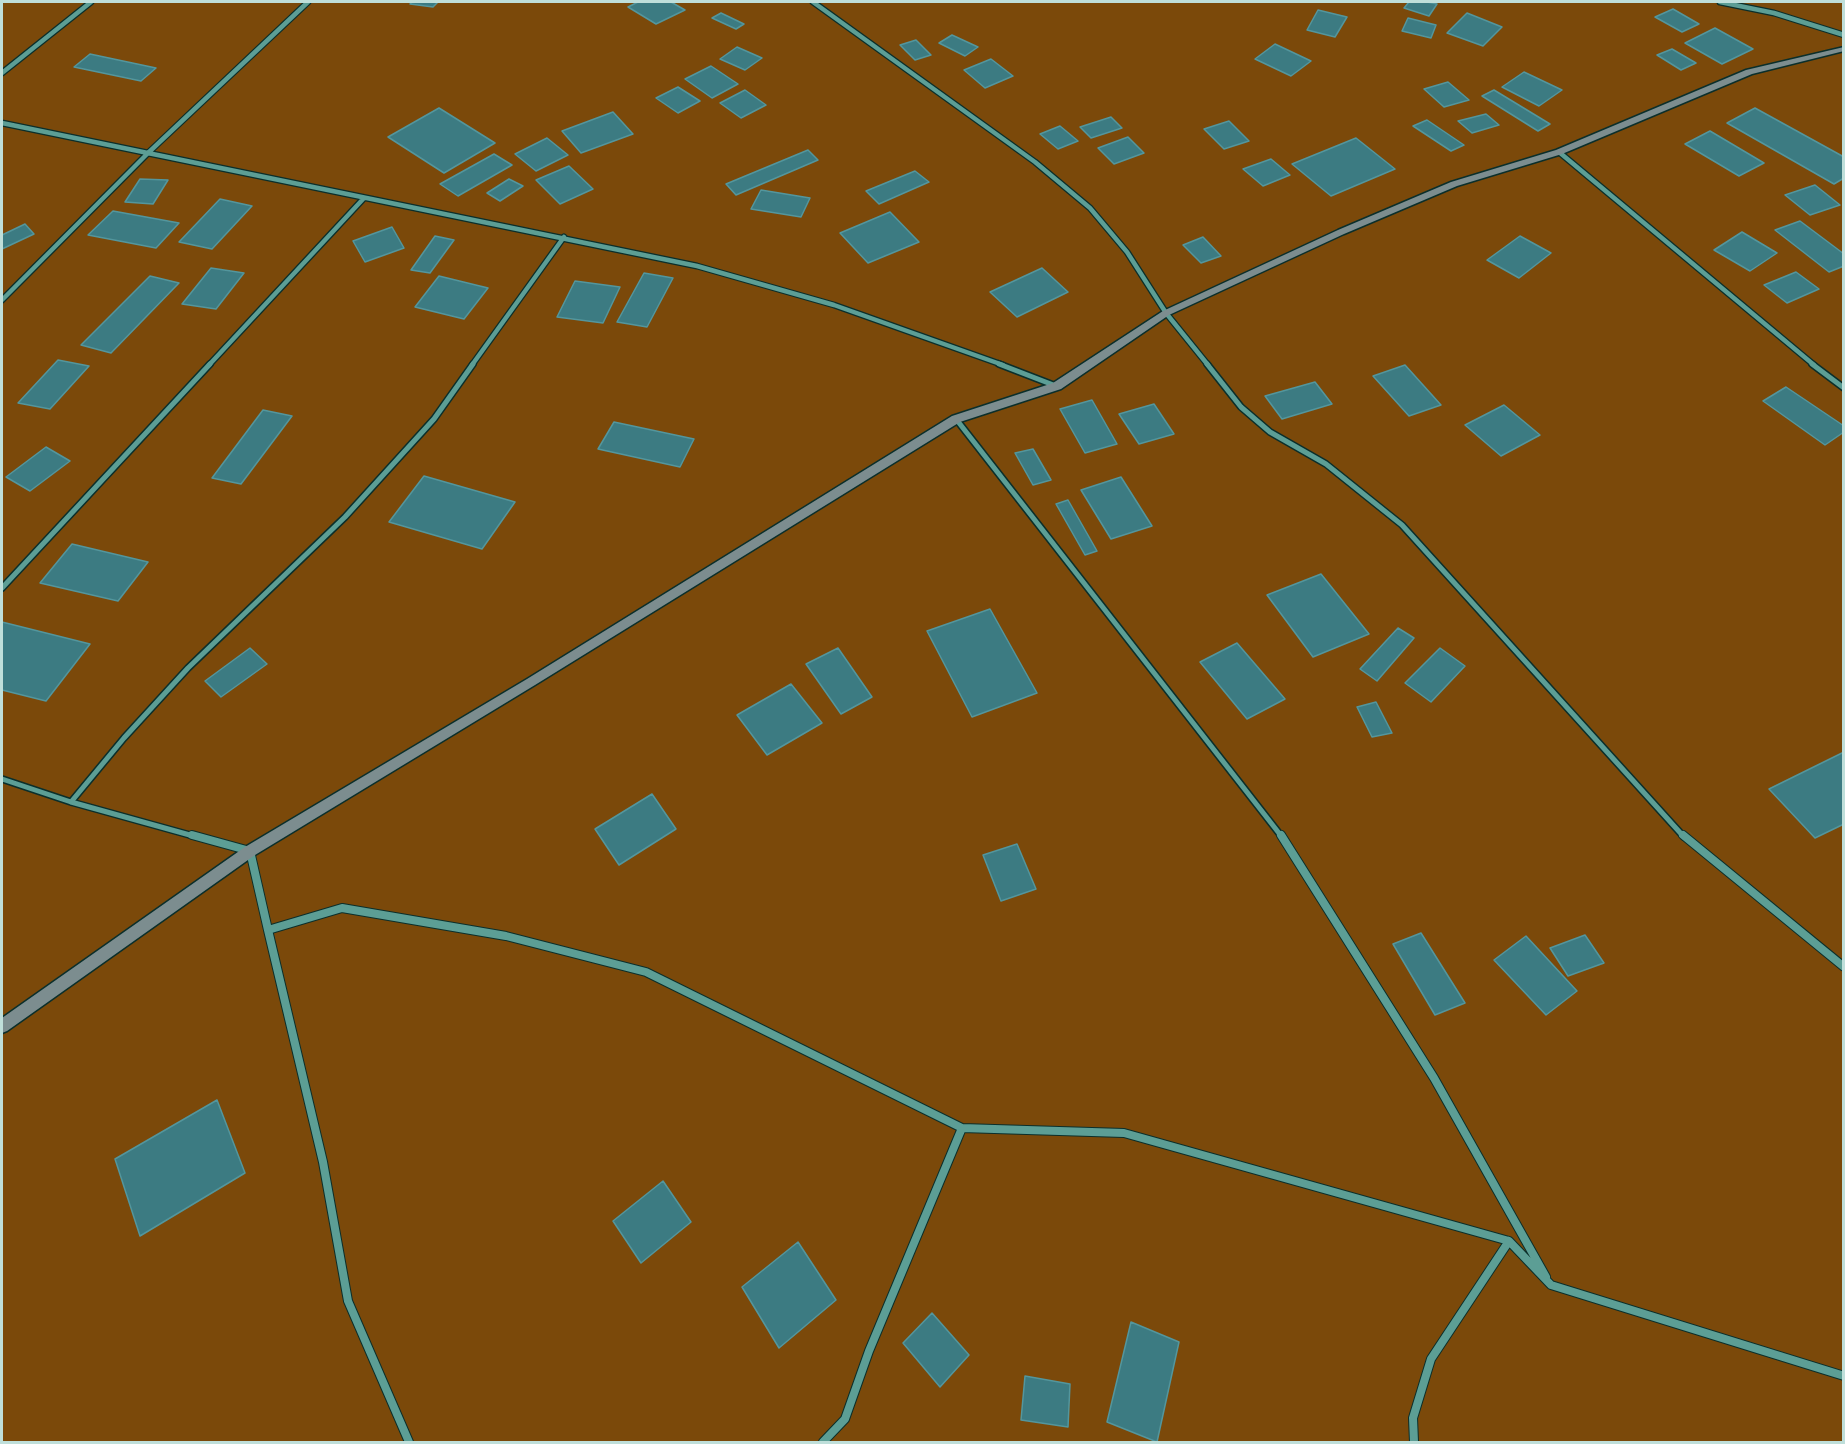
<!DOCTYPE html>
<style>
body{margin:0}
#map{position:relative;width:1845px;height:1444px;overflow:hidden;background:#194c46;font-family:"DM Sans",sans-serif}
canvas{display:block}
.frame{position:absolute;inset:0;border:3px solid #bfdfda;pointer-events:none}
</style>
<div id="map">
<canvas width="1845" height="1444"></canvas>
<div class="frame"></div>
</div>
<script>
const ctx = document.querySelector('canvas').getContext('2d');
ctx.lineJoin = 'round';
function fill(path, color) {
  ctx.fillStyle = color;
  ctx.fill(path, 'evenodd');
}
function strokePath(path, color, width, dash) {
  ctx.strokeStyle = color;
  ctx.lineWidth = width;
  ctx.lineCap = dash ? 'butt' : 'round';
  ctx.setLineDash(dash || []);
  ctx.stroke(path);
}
fill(new Path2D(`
 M2,2H1843V1442H2Z`), '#7b490a');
const building = new Path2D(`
 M412,2H438L433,7L410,4Z
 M638,2H671L685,10L656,24L628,7Z
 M1409,2H1427L1437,4L1429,16L1404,8Z
 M1673,9L1699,24L1682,32L1655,17Z
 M1318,10L1347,17L1335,37L1307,30Z
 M721,13L744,24L736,29L712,18Z
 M1467,13L1502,27L1483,46L1447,33Z
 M1408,18L1436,25L1431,38L1402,31Z
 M1715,28L1753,49L1722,64L1685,43Z
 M952,35L978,47L965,56L939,43Z
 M916,40L931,55L915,60L900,45Z
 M1275,44L1311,61L1291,76L1255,59Z
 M737,47L762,58L745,70L720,59Z
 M1672,49L1696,63L1681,70L1657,55Z
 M90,54L156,68L141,81L74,67Z
 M991,59L1013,76L985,88L964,70Z
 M711,66L738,84L712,98L685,79Z
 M1524,72L1562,90L1539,106L1502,87Z
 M1448,82L1469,100L1444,107L1424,89Z
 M678,87L700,101L678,113L656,98Z
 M745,90L766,105L741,118L720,103Z
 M1494,90L1550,124L1538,131L1482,96Z
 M439,108L495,143L444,173L388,137Z
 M1755,108L1844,157V178L1834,184L1727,123Z
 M613,112L633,134L581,153L562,131Z
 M1486,114L1499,125L1472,133L1458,121Z
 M1111,117L1122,128L1091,138L1080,127Z
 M1427,120L1464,145L1451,151L1413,126Z
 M1229,121L1249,141L1224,149L1204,129Z
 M1060,126L1078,141L1058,149L1040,134Z
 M1710,131L1764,163L1739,176L1685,144Z
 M1128,137L1144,153L1114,164L1098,148Z
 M547,138L568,155L536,171L515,154Z
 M1356,138L1395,169L1331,196L1292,164Z
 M808,150L818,160L736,195L726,184Z
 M494,154L512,165L458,196L440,184Z
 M1271,159L1290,175L1263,186L1243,169Z
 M569,166L593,189L560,204L536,180Z
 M915,171L929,182L879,204L866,191Z
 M140,179L168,180L153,204L125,202Z
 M509,179L523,186L500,201L487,193Z
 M1815,185L1840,205L1810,215L1785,195Z
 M761,190L810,198L801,217L751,209Z
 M220,199L252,206L212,249L179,242Z
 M113,211L179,223L156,248L88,235Z
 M890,212L919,242L868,263L840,233Z
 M1800,221L1844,254V266L1829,272L1775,230Z
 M25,224L34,234L2,249V235Z
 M392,227L404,248L365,262L353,241Z
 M1742,232L1777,253L1750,271L1714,250Z
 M435,236L454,240L430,273L411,270Z
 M1520,236L1551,253L1519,278L1487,260Z
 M1203,237L1221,256L1201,263L1183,245Z
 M211,268L244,273L216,309L182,304Z
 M1042,268L1068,292L1017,317L990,292Z
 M1796,272L1819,289L1787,303L1764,285Z
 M644,273L673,278L647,327L617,322Z
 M150,276L179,283L111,353L81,345Z
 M439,276L488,288L464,319L415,307Z
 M575,281L620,287L603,323L557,317Z
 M58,360L89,366L50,409L18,403Z
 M1405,365L1441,405L1409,416L1373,376Z
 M1315,382L1332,404L1282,419L1265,396Z
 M1786,387L1844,426V432L1825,445L1763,401Z
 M1092,400L1117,444L1085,453L1060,409Z
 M1154,404L1174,434L1139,444L1119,414Z
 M1504,405L1540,435L1501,456L1465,425Z
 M263,410L292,416L241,484L212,478Z
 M614,422L694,439L680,467L598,449Z
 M46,447L70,461L30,491L6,477Z
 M1033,449L1051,480L1033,485L1015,453Z
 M424,476L515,502L482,549L389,522Z
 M1121,477L1152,526L1111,539L1081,490Z
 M1068,500L1097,551L1085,555L1056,504Z
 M72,544L148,562L118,601L40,583Z
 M1321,574L1369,634L1313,657L1267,595Z
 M990,609L1037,693L972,717L927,631Z
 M2,622L90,644L46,701L2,690Z
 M1398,628L1414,638L1377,681L1360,669Z
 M1237,643L1285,699L1247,719L1200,662Z
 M250,648L267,664L221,697L205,681Z
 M838,648L872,697L841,714L806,664Z
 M1440,648L1465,666L1431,702L1405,683Z
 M791,684L822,723L767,755L737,715Z
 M1376,702L1392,733L1372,737L1357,707Z
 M1844,752V824L1815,838L1769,789Z
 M652,794L676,829L619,865L595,829Z
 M1017,844L1036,889L1001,901L983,855Z
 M1421,933L1465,1003L1435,1015L1393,944Z
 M1585,935L1604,963L1568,976L1550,948Z
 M1526,936L1577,991L1546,1015L1494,960Z
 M217,1100L245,1173L140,1236L115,1159Z
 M663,1181L691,1222L641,1263L613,1221Z
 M798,1242L836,1300L779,1348L742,1287Z
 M932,1313L969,1355L940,1387L903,1343Z
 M1131,1322L1179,1342L1157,1442L1107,1422Z
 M1025,1376L1070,1384L1068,1427L1021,1420Z`);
fill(building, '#3c7b82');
strokePath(building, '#53969d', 1.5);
const minorFar2 = new Path2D(`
 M813,2L1035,162L1090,208L1127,252L1166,313L1208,365
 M1720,2L1774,13L1844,35
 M2,73L91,2
 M2,123L697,266L834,305L1003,365
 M1559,152L1814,365
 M2,300L148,153L308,2
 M209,365L364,198
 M472,365L564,237`);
const minorFar1 = new Path2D(`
 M999,364L1056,386
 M1207,364L1241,407L1270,432L1326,464L1402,525L1684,837
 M1812,364L1844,388
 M956,419L1282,837
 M2,588L210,364
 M2,779L71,802L197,837
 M71,802L124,738L188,668L345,517L434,419L473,364`);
const minor = new Path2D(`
 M192,835L250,851L268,930L342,908L506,936L646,972L962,1128L1124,1133L1509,1241L1551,1285L1844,1376
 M1281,835L1434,1078L1546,1277
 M1683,835L1844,967
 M268,930L323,1162L348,1301L409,1442
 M823,1442L845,1419L869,1351L962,1128
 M1414,1442L1413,1418L1431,1359L1509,1241`);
const secondary = new Path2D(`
 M1844,47V51L1752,74L1562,154L1457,186L1344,234L1169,315L1061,389L960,422L535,685L255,855L7,1031L2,1033V1018L245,847L527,679L952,416L1053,383L1163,311L1338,230L1451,182L1556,150L1746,70Z`);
strokePath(minorFar2, '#0b2f2b', 7);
strokePath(minorFar1, '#0b2f2b', 8);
strokePath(minor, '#0b2f2b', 10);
strokePath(secondary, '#0b2f2b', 3);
strokePath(minorFar2, '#5c9e95', 4.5);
strokePath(minorFar1, '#5c9e95', 5);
strokePath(minor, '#5c9e95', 8);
fill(secondary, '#7c8d8f');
</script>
